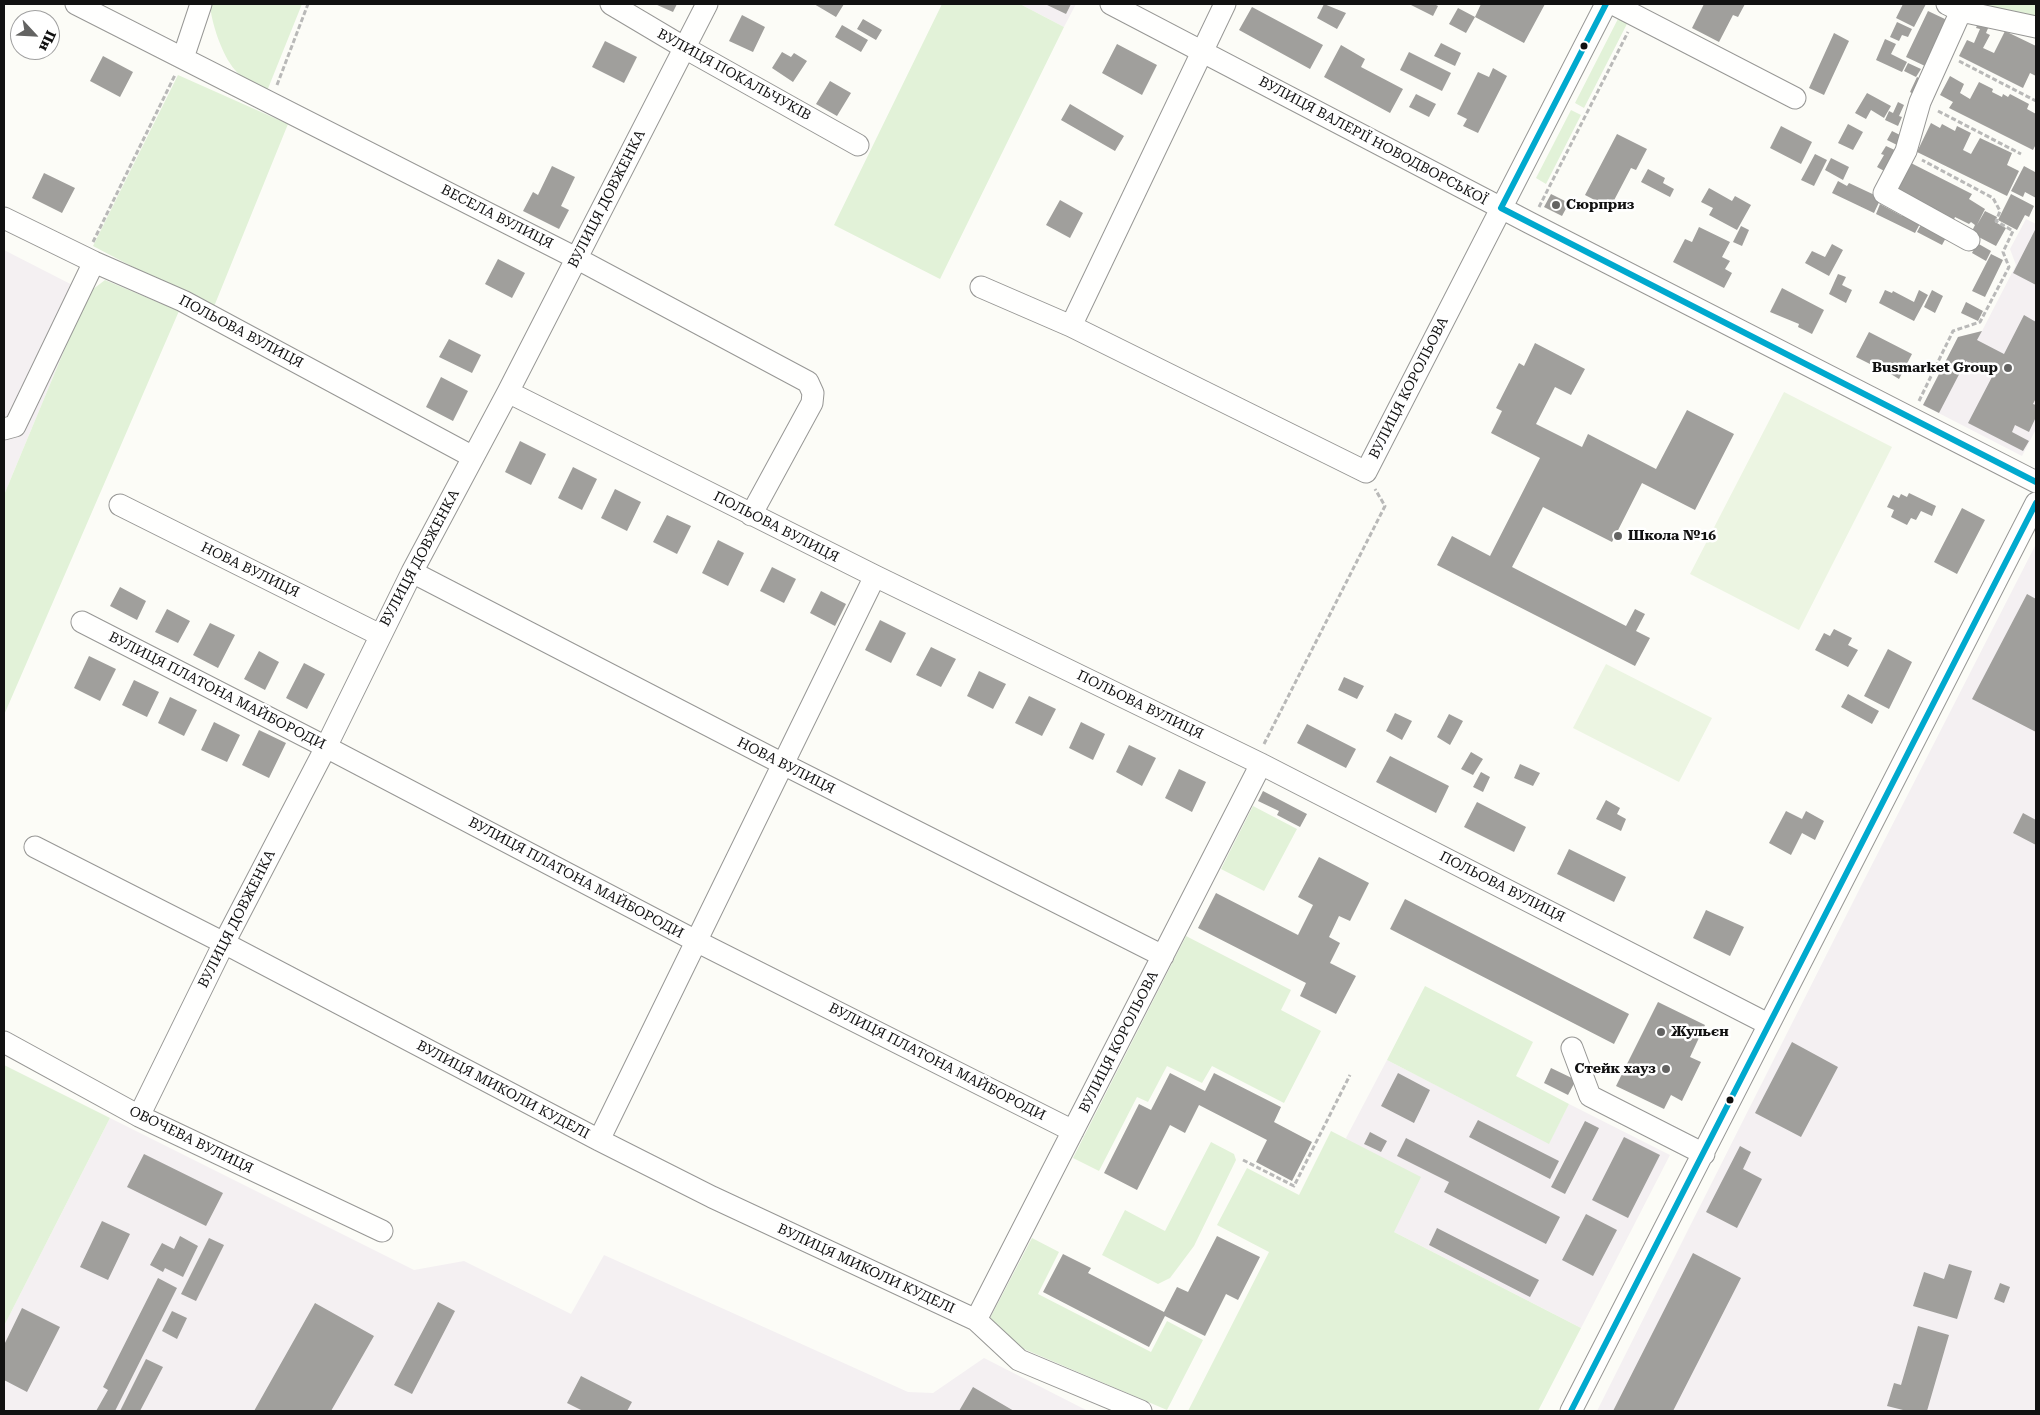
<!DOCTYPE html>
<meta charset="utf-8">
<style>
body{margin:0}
#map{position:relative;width:2040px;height:1415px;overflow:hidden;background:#fcfcf7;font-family:"Roboto Serif",serif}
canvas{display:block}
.frame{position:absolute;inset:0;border:5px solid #111;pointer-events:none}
.north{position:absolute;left:10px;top:10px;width:50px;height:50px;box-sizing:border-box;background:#fff;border:1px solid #a0a0a0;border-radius:50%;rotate:115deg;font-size:14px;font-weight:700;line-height:20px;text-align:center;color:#111}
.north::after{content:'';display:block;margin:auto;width:18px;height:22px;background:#636362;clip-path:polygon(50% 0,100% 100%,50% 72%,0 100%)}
</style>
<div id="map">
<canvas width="2040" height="1415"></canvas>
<div class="frame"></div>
<div class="north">Пн</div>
</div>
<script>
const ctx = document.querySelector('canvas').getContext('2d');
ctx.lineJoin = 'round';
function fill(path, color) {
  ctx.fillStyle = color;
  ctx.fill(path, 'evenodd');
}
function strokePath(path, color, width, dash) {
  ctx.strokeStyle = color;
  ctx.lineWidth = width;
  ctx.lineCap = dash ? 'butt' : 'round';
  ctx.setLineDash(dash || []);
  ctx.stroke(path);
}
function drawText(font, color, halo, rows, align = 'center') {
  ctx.font = font + ' "Roboto Serif",serif';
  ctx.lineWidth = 5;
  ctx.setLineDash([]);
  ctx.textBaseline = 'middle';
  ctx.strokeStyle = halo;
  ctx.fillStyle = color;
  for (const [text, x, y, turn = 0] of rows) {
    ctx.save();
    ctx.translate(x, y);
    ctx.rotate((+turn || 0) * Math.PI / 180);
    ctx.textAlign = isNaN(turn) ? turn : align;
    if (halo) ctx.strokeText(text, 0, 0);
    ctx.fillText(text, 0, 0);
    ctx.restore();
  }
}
fill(new Path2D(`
 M1020,4H1076L1064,27Z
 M2026,219L2036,224V429L2022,456L1923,405L1958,337L1982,331L2016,265L2010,249Z
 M4,250L88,293L4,495Z
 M2036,544V1411H1597L1860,888Z
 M1387,1060L1549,1143L1569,1104L1670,1155L1581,1328L1394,1232L1346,1138Z
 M110,1118L414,1270L464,1261L571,1314L604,1255L908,1392L933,1393L984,1358L1088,1411H4V1326Z`), '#f4f0f2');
fill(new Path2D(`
 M210,4H302L267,91C255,86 243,80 235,70C222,55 211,22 210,4Z
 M942,4H1020L1064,27L940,279L834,225Z
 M1958,4H2036V22Z
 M1621,13L1630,18L1584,108L1575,103Z
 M178,75L288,124L213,309L93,246Z
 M1571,110L1581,115L1546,184L1536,178Z
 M105,280L179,311L4,715V495L88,293Z
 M1253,806L1297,829L1264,891L1221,869Z
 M1186,936L1291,990L1281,1010L1321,1031L1284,1103L1212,1066L1202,1083L1167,1066L1148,1102L1137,1097L1099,1171L1073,1158Z
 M1425,986L1533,1042L1516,1076L1569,1104L1549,1144L1387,1060Z
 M4,1065L110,1118L4,1326Z
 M1331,1131L1421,1177L1394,1232L1581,1328L1538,1411H1188L1269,1252L1217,1225L1247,1168L1299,1195Z
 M1211,1142L1234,1154L1236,1160L1194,1246L1170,1278L1158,1284L1102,1255L1125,1210L1165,1231Z
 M1032,1238L1059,1252L1038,1294L1151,1352L1167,1321L1203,1340L1167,1410L1024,1349L989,1320Z`), '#e2f2d8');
fill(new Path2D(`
 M1784,392L1892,447L1799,630L1690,574Z
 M1606,664L1712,718L1679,782L1573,728Z`), '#ecf5e2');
fill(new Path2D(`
 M655,4H677L673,12Z
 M814,4H844L836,17Z
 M1045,4H1071L1066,14Z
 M1324,4L1346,13L1337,29L1317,18Z
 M1409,4H1434L1438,6L1433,16Z
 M1481,4H1545L1524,43L1475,17Z
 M1704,4H1745L1738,17L1733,15L1719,42L1692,28Z
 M1903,4H1926L1914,27L1896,18Z
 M1252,7L1323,45L1310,69L1239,30Z
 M1458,8L1475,17L1466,33L1449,24Z
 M1928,11L1947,20L1925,66L1906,57Z
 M742,15L765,27L753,52L729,41Z
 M863,19L882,30L876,40L857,29Z
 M1979,21L1989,26L1986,33L1990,35L1983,48L1994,53L2005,31L2036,46V76L2030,73L2023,88L1959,56L1967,40L1974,43L1980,29L1976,28Z
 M1897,22L1912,29L1908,37L1902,35L1899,41L1890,37Z
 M842,25L868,40L861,52L835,37Z
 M1834,33L1849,41L1824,95L1809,88Z
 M1885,39L1896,44L1891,54L1907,62L1902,72L1876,60Z
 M605,41L637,57L624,83L592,67Z
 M1441,43L1461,53L1455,66L1434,56Z
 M1117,44L1157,65L1142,95L1102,73Z
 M1341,45L1365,59L1361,67L1403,89L1390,113L1324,77Z
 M782,52L791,57L794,53L807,61L793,82L772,68Z
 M1409,52L1451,73L1442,91L1400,70Z
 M103,56L133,72L120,97L90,81Z
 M1908,63L1921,69L1916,77L1904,71Z
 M1493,68L1507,76L1478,133L1463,126L1467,119L1457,114L1478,72L1489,77Z
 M1950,76L1964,84L1960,93L1970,99L1979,82L1993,89L1992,92L2002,97L2003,94L2008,97L2010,94L2029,104L2027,109L2036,114V144L2033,150L1949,108L1953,102L1940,95Z
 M1917,77L1926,82L1919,97L1910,92Z
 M830,81L851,93L837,116L816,104Z
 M1867,93L1891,106L1884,118L1871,110L1866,119L1855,113Z
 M1416,94L1436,104L1429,117L1409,107Z
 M1898,102L1904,105L1899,116L1902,117L1898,126L1885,120L1889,111L1893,113Z
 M1070,104L1124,136L1115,151L1061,120Z
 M1931,123L1940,128L1942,124L1955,131L1957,126L1971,133L1963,150L1971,154L1980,138L2012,153L2007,165L2019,171L2007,196L1917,152Z
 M1848,124L1863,132L1853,150L1838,143Z
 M1781,126L1812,142L1801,164L1770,148Z
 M1892,131L1902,136L1897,145L1887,140Z
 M1617,134L1647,149L1636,170L1631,168L1610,208L1585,195Z
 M1886,146L1897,151L1886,172L1877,167L1884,155L1881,154Z
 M1815,154L1827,160L1814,186L1801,180Z
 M1831,158L1849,167L1843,180L1825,170Z
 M1907,161L1972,194L1969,199L1985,209L1977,225L1985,211L1997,217L1995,222L2006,228L1996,246L1971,233L1975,225L1971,222L1969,224L1955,217L1952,224L1894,189Z
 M552,166L575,177L561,206L569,210L559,229L523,211L533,192L538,195Z
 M2024,166L2035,172L2036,198L2025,192L2023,197L2011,191Z
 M1648,169L1665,178L1663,183L1674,189L1670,197L1641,182Z
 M44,173L75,188L62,213L32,198Z
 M1838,181L1847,186L1849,183L1881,198L1874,213L1832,193Z
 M1709,188L1732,201L1735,196L1751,205L1737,230L1709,215L1713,208L1701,202Z
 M1551,194L1569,203L1562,216L1544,207Z
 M2011,194L2034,206L2029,217L2025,215L2017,230L1998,220Z
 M1060,200L1083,213L1070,238L1046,225Z
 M1880,204L1902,216L1905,211L1922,220L1915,233L1876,214Z
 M1923,221L1948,234L1942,245L1917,232Z
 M1741,226L1749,230L1742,246L1733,242Z
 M1699,227L1730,242L1722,257L1730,261L1725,269L1732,273L1724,288L1673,262L1685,239L1692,242Z
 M2036,228V285L2013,273Z
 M1977,243L1991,251L1986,261L1972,253Z
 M1832,244L1843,250L1829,276L1805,263L1812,251L1825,257Z
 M1991,254L2003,260L1985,297L1972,291Z
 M498,259L525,273L512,298L485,284Z
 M1838,274L1846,277L1842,285L1852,290L1846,303L1829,294Z
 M1782,288L1824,310L1812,334L1798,327L1799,324L1770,312Z
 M1885,290L1892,293L1893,291L1914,302L1919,290L1928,295L1914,321L1879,303Z
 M1932,290L1943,296L1935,313L1924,307Z
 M1966,302L1983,311L1978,321L1961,313Z
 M2024,315L2036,322V398L2033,404L2036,405V417L2029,432L2015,425L2012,432L2029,441L2023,451L1968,423L1993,375L1966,361L1939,413L1923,405L1958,337L1982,331L1977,340L2004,354Z
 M1869,332L1912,354L1899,379L1871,362L1870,364L1856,357Z
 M449,339L481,355L472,373L439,357Z
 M1535,343L1585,369L1571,395L1555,387L1536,424L1582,447L1588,434L1656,469L1687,410L1734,434L1695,510L1642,483L1612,542L1543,507L1512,567L1626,626L1635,609L1645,614L1636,631L1650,638L1635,666L1437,565L1452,536L1490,556L1540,458L1491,433L1502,411L1496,408L1519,363L1524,366Z
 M441,377L468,391L453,421L426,407Z
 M520,441L546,454L531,485L505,472Z
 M573,467L597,479L582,510L558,498Z
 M615,489L641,502L627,531L601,518Z
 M1909,493L1936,506L1932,516L1921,511L1916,520L1911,518L1907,525L1891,517L1894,510L1887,507L1893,495L1899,498L1901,494L1907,497Z
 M1962,508L1985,520L1957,574L1934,562Z
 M667,515L691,526L677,554L653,542Z
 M718,540L744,553L728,586L702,573Z
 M772,567L796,579L784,603L760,591Z
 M120,587L146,601L137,620L110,606Z
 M821,591L846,604L835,626L810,613Z
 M2027,594L2036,599V732L1972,699Z
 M167,609L190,621L178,643L155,632Z
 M880,620L906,633L891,663L865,650Z
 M210,623L235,635L218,668L193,655Z
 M1834,629L1852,638L1848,645L1858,650L1848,667L1815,650L1824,633L1830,636Z
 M931,647L956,659L941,687L916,675Z
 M1888,649L1912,662L1889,709L1864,696Z
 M259,651L279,662L265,690L244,679Z
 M89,656L116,669L100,701L74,688Z
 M304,663L325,674L307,709L286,698Z
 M979,671L1006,684L993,709L967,696Z
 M1344,677L1364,686L1357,699L1338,690Z
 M134,680L159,692L147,717L122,705Z
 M1848,694L1879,711L1872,724L1841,707Z
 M1029,696L1056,709L1042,736L1015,723Z
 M170,697L197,710L184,736L158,723Z
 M1395,713L1412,721L1402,740L1386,731Z
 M1449,714L1463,721L1450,745L1437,737Z
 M214,722L240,735L227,762L201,750Z
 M1081,722L1105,734L1093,760L1069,748Z
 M1307,724L1356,749L1346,768L1297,743Z
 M259,730L286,743L269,778L242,765Z
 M1129,745L1156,758L1142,786L1116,772Z
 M1471,752L1483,759L1473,775L1461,769Z
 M1390,756L1449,786L1436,813L1376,782Z
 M1520,764L1540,773L1533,786L1514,778Z
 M1179,769L1206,782L1192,812L1165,798Z
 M1481,772L1490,777L1483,792L1473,787Z
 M1263,791L1307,814L1300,827L1277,815L1279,811L1258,801Z
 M1606,800L1620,808L1617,814L1626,819L1621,831L1596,819Z
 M1477,802L1526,827L1514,852L1464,827Z
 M1786,811L1802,819L1806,811L1824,821L1815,840L1802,833L1791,855L1769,843Z
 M2023,813L2036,820V845L2013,833Z
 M1569,849L1626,877L1614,902L1557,874Z
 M1319,857L1369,883L1350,921L1339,916L1329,937L1340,943L1330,963L1356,976L1336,1014L1300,996L1306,983L1198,928L1216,893L1298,935L1313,905L1298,897Z
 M1405,899L1629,1014L1614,1044L1390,929Z
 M1706,910L1744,927L1730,956L1693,938Z
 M1658,1002L1705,1025L1690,1057L1701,1062L1682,1101L1671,1095L1664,1109L1616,1086Z
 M1792,1042L1838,1067L1801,1137L1755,1113Z
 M1551,1068L1576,1080L1568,1095L1544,1083Z
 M1170,1073L1205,1091L1214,1073L1281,1107L1274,1122L1312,1142L1292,1181L1256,1162L1267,1140L1199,1105L1185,1133L1170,1125L1137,1190L1104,1173L1139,1104L1151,1110Z
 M1398,1073L1430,1090L1414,1123L1381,1106Z
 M1478,1120L1559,1161L1550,1179L1469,1137Z
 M1585,1121L1599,1128L1565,1194L1551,1187Z
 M1370,1132L1387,1141L1381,1152L1364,1144Z
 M1624,1137L1660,1155L1628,1218L1592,1200Z
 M1406,1138L1560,1217L1546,1244L1444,1192L1449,1182L1397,1156Z
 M1740,1146L1751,1152L1743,1169L1762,1179L1737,1228L1706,1212Z
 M144,1154L223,1193L206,1226L127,1187Z
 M1586,1214L1617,1230L1593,1276L1562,1260Z
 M102,1221L130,1234L108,1280L80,1267Z
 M1437,1228L1539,1280L1530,1297L1429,1245Z
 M180,1236L198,1246L183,1277L165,1268L163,1272L150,1265L162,1243L174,1249Z
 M1217,1236L1260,1257L1238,1300L1226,1294L1205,1336L1165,1316L1149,1347L1043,1292L1063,1254L1091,1268L1088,1273L1164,1312L1177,1287L1188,1292Z
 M209,1238L224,1245L196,1301L181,1294Z
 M1693,1253L1741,1278L1673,1411H1613Z
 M1949,1264L1972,1271L1957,1319L1913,1306L1924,1272L1944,1279Z
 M158,1278L177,1288L115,1411H96L108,1390L103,1387Z
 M2000,1283L2010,1287L2004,1303L1994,1299Z
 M438,1302L455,1311L412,1394L394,1385Z
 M315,1303L374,1336L331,1411H254Z
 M22,1308L60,1327L27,1392L4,1380V1345Z
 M172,1311L187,1318L177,1339L162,1331Z
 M1918,1326L1949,1335L1927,1411H1907L1887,1406L1894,1383L1901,1385Z
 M146,1359L163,1367L140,1411H120Z
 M581,1376L632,1402L627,1411H583L567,1403Z
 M973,1387L1014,1411H959Z`), '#a09f9c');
const minor = new Path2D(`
 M76,4L576,258L808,382L813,393L812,403L751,515
 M611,4L685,48L858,145
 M1111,4L1530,223L2036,482
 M1613,4L1795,98
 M1947,4L1961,11L2036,27
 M1961,11L1920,102L1906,151L1884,193L1969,240
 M183,58L201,4
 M4,218L94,262L183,301L473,457
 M981,287L1071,326L1366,472L1606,4
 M1071,326L1225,4
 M508,392L875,576L1261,764L1768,1024
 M4,429L15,426L94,262
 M120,505L380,635
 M412,572L783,764L1163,956
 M82,622L326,747L696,941L1073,1131
 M35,847L224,943L599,1140L712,1197L976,1320L1019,1360L1141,1411
 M4,1042L139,1116L382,1231
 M1572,1048L1590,1096L1704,1154
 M139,1116L224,943L326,747L412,572L508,392L707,4
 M599,1140L875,576
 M976,1320L1261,764
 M1571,1411L2036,503`);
strokePath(minor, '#979795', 23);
strokePath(new Path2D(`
 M1959,61L2036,101
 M277,85L308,4
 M1938,111L2021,154
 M1539,207L1628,32
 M93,242L175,75
 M1919,401L1953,331L1980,322L2009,267L2003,252L2013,231L1996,221L2000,211L1993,198L1922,160
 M1264,744L1385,506L1375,489
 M1243,1160L1294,1186L1350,1075`), '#b9b9b8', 3, [5, 2.5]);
strokePath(minor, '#fffffe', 21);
strokePath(new Path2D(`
 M1606,4L1501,208L2036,482
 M1571,1411L2036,503`), '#00a9ce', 6);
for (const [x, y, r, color] of [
 [1584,46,4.5,"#111"],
 [1556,205,5,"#636362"],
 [2008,368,5,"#636362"],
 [1618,536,5,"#636362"],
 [1661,1032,5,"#636362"],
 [1666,1069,5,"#636362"],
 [1730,1100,4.5,"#111"]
]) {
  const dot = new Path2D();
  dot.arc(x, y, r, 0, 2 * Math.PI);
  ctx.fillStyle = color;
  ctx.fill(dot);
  strokePath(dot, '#fff', 2);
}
drawText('14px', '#111', '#fff', [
 ["ВУЛИЦЯ ПОКАЛЬЧУКІВ",734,75,29],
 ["ВУЛИЦЯ ВАЛЕРІЇ НОВОДВОРСЬКОЇ",1373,141,28],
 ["ВУЛИЦЯ ДОВЖЕНКА",607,199,-63],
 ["ВЕСЕЛА ВУЛИЦЯ",497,217,27],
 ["ПОЛЬОВА ВУЛИЦЯ",241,332,28],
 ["ВУЛИЦЯ КОРОЛЬОВА",1409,388,-63],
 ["ПОЛЬОВА ВУЛИЦЯ",776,527,27],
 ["ВУЛИЦЯ ДОВЖЕНКА",420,558,-62],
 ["НОВА ВУЛИЦЯ",250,570,26],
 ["ВУЛИЦЯ ПЛАТОНА МАЙБОРОДИ",217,691,27],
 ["ПОЛЬОВА ВУЛИЦЯ",1140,705,26],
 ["НОВА ВУЛИЦЯ",786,766,27],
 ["ВУЛИЦЯ ПЛАТОНА МАЙБОРОДИ",576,878,28],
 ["ПОЛЬОВА ВУЛИЦЯ",1502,887,27],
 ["ВУЛИЦЯ ДОВЖЕНКА",237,919,-63],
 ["ВУЛИЦЯ КОРОЛЬОВА",1119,1042,-63],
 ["ВУЛИЦЯ ПЛАТОНА МАЙБОРОДИ",937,1062,27],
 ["ВУЛИЦЯ МИКОЛИ КУДЕЛІ",503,1090,28],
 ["ОВОЧЕВА ВУЛИЦЯ",191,1140,26],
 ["ВУЛИЦЯ МИКОЛИ КУДЕЛІ",866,1269,25]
]);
drawText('bold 14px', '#111', '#fff', [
 ["Сюрприз",1566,205],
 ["Busmarket Group",1998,368,"right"],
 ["Школа №16",1628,536],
 ["Жульєн",1671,1032],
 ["Стейк хауз",1656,1069,"right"]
], 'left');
</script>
